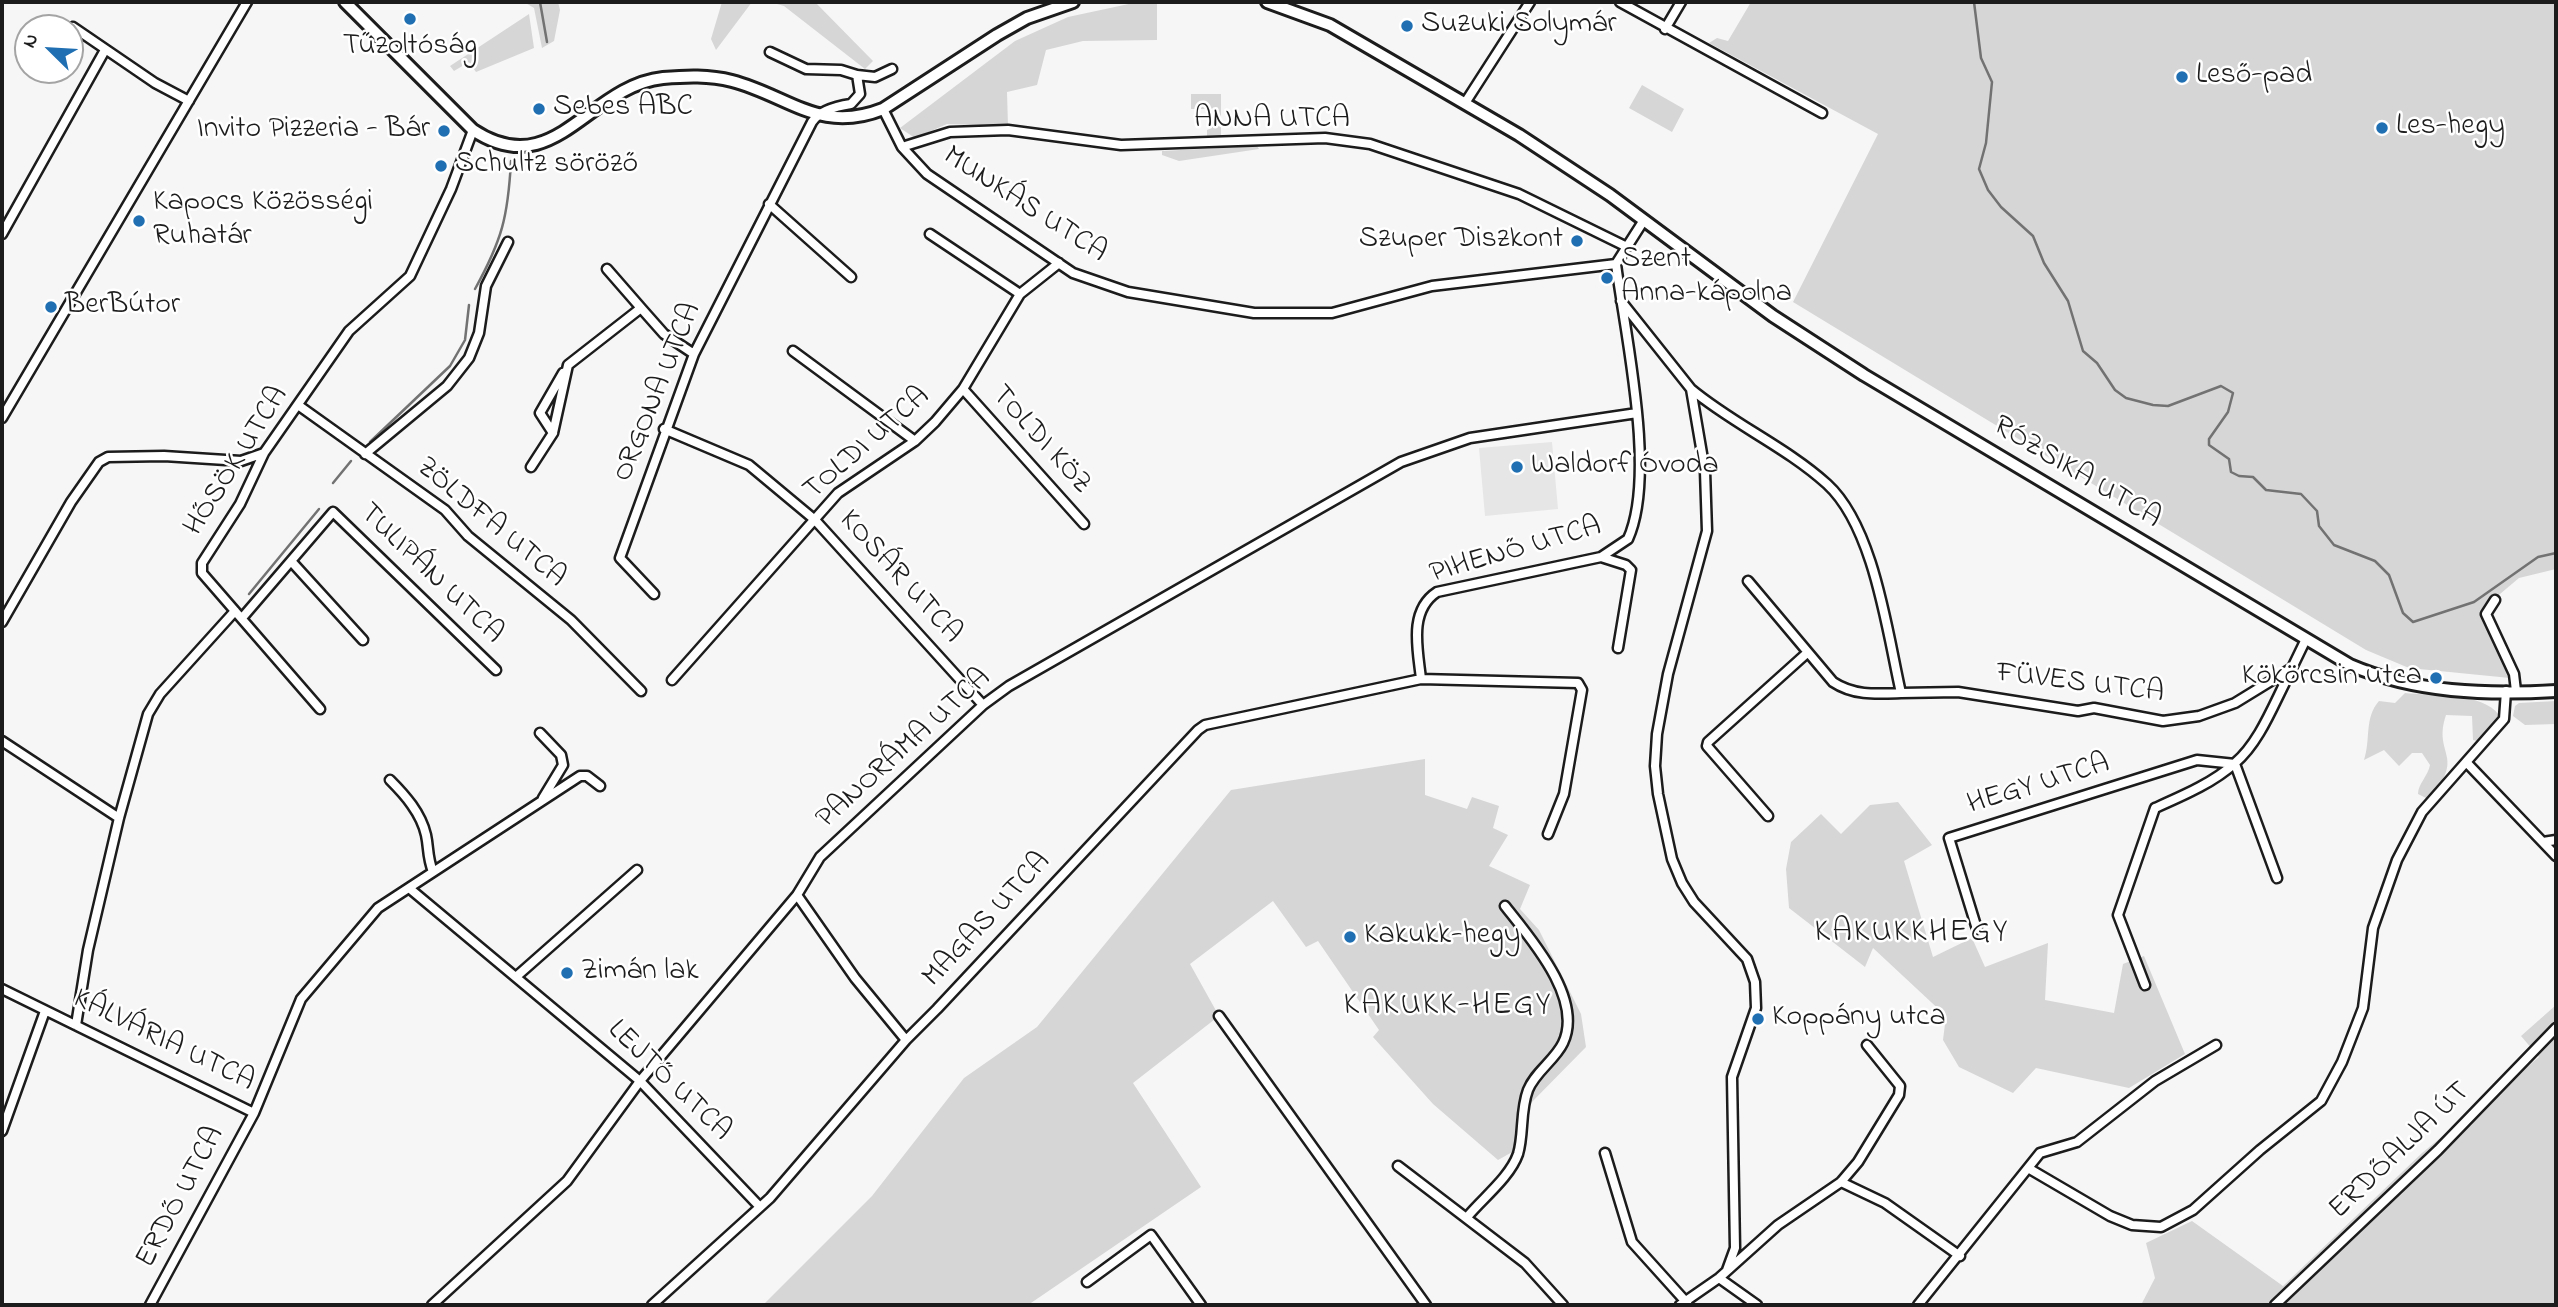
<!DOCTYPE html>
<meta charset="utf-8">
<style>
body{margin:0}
#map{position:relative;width:2558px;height:1307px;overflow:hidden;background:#f6f6f6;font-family:"Indie Flower",sans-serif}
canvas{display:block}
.frame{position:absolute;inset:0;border:4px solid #1c1c1c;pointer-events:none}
.north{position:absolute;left:14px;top:14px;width:70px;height:70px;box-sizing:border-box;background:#fff;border:2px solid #a4a4a4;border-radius:50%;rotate:294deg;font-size:19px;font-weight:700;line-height:28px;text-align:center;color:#1c1c1c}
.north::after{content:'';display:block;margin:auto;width:24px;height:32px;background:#1f6fb2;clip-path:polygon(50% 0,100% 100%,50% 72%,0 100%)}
</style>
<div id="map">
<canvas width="2558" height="1307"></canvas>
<div class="frame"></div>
<div class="north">N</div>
</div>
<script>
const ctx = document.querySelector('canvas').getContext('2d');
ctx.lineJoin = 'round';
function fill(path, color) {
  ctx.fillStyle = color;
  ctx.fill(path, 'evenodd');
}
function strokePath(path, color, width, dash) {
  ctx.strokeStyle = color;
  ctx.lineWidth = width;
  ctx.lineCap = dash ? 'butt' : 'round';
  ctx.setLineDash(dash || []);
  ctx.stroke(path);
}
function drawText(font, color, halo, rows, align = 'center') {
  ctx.font = font + ' "Indie Flower",sans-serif';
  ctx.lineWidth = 5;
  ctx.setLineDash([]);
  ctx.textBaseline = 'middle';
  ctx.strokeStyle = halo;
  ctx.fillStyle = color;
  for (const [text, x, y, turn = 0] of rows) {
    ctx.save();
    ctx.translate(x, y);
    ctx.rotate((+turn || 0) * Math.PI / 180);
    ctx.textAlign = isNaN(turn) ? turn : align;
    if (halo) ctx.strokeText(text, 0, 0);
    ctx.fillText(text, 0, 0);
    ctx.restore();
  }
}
fill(new Path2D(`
 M1552,442L1558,509L1485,516L1479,448Z`), '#e6e6e6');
fill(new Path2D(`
 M524,2H558L560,10L554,41L542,48L534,8Z
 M722,2H752L716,50L711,39Z
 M770,2H815L873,61L865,69L784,6Z
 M1138,2L1157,3V40L1083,41L1046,50L1037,85L1007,92L1008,126L947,124L915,138L900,128L1015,41L1068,17Z
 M1751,2H2556V569L2519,578L2481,610L2510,678L2409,668L2366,650L1793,302L1878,134L1709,43L1717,38L1728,41Z
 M529,14L534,48L476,72L469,62L454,71L450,66Z
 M1642,85L1684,109L1672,132L1629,108Z
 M1191,94H1221V136H1207V130L1212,128V109H1191Z
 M1257,146L1259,149L1179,161L1162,155V151Z
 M2405,693C2430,696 2483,692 2499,715L2496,723L2477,741L2473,740L2472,716L2446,715C2432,756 2468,755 2428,799L2418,794C2418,784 2428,776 2430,765L2422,753H2412L2399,766L2384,750L2364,760C2371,739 2364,718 2379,701L2395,703Z
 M2556,701V724L2525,725L2513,716L2515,706L2519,703Z
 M1425,759V795L1467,809L1472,797L1499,806L1493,828L1508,835L1489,866L1530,885L1520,909L1539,930L1581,1014L1586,1047L1527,1107L1523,1146L1498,1160L1433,1104L1373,1037L1379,1030L1318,941L1306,947L1273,901L1190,964L1219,1016L1133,1083L1201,1187L1028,1305H763L872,1196L964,1078L1037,1027L1231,790Z
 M1898,802L1932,845L1904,861L1933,957L1972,938L1985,967L2048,943L2045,1000L2114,1013L2123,964L2144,956L2185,1054L2129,1088L2036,1068L2013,1093L1959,1067L1943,1040L1946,1016L1873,948L1865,967L1789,908L1786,869L1791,842L1821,814L1841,834L1870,805Z
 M2556,1005V1305H2141L2155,1278L2146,1243L2192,1221L2283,1286L2422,1153L2539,1057L2521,1036Z`), '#d6d6d6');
strokePath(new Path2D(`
 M540,2L547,42
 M1974,2L1981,58L1992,82L1986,143L1979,169L1988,190L2001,207L2033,236L2044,263L2068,301L2083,351L2097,363L2115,390L2126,398L2153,405L2168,406L2221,386L2233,393L2228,412L2209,439V445L2229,459L2231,472L2239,476L2253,477L2266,490L2301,494L2317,511L2319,526L2334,545L2375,561L2389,575L2403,613L2413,622L2474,602L2538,557L2556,553
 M475,289C502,240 508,217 511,161
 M370,442L450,366L465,340L469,305
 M333,483L351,461
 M249,594L319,509`), '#727272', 2.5);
const minor = new Path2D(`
 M1620,2L1822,113
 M73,27L155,83L189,101
 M1665,29L1681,2
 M857,75L875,77L892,69
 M1465,103L1530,2
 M883,109L902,147L927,174L1073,273L1128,292L1254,313H1332L1432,286L1616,264
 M902,147L950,132L1008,130L1121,145L1325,138L1370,144L1519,194L1625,246
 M769,204L851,277
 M2,234L105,50
 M930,234L1020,294
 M1616,264L1644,220
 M607,269L641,308
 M1621,301L1691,389L1705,471L1707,531L1668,674L1657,734L1655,766L1658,794L1672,859L1682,883L1694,902L1747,959L1755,982L1756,1008L1732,1077L1735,1248L1727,1270
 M793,351L915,441
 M963,389L1084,524
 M1691,389C1733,424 1786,447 1827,484C1874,527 1887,631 1901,693C1877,694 1854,696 1833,682L1748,581
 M298,405L445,510L468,536L571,620L641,691
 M2,418L247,2
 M664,429L749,465L815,520L983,705
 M553,433L540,413L563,373
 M365,454L447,386L469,358L479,333L486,286L508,242
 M531,467L553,433L568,365L641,308L664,334L694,354
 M1601,557L1626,565L1631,570L1618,648
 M291,561L363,640
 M654,594L620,558L694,354L812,122C820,110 837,106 851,104L860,94L857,75L841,70L806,69L770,52
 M2495,600L2486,614L2514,674L2516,691
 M242,618L333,512L496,670
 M2,622L71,502L99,462L108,457L164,456L241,461L264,453
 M1421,679C1418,650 1408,611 1437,592L1601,557L1628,539C1657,475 1625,334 1616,264
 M672,680L838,493L915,441L935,422L963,389L1020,294L1059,263
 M1901,693L1958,692L2078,711L2094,708L2163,721L2199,716L2235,703L2292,668L2306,639
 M320,709L202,573V563L240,504L264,453L349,331L410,276L451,189L473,130
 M540,733L561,755L563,765L543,798
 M2,741L119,818
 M2467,763L2556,856
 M390,780C405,795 421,813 426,835C429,849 427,856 433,872
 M1768,816L1707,746L1708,742L1807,653
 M2543,842L2556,840
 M409,888L640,1081L760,1207
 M797,895L855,978L906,1040
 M1977,929L1949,838L2197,760L2235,764L2277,878
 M517,976L637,870
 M2145,985L2118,915L2155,808C2182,796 2213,783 2235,763C2261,741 2275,700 2291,671
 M2,989L254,1113
 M1219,1016L1426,1305
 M76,1025L88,950L119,818L148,714L160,694L235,611
 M2,1131L45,1011
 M1605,1153L1632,1242L1687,1303
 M1398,1166L1525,1263L1563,1305
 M2028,1168L2110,1216L2132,1225L2161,1227L2193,1210L2260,1150L2321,1101L2342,1062L2363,1008L2373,928L2397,860L2422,812L2504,719L2506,691
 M1841,1182L1885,1203L1960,1256
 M1468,1216C1483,1198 1510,1177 1518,1154C1524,1134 1520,1111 1528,1090C1535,1072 1555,1060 1563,1043C1584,999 1531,939 1505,906
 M1719,1278L1757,1305
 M1087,1282L1151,1235L1201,1305
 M150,1305L254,1113L301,999L378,908L580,776H587L600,786
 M432,1305L567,1181L640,1081L797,895L820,857L983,705L1009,686L1401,462L1470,438L1637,413
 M652,1305L770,1198L906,1040L937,1009L1198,730L1205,725L1421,679L1578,683L1582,690L1564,794L1548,834
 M1680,1305L1719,1278L1778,1225L1841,1182L1858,1162L1899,1095L1900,1086L1867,1045
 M1918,1305L2040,1153L2077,1142L2155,1081L2216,1045
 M2275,1305L2438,1150L2556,1028`);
const secondary = new Path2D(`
 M345,2L473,130C554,184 588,86 663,78C686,76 709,75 732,81C789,96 820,134 883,109L997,35L1027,18L1073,2
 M1267,2L1330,25L1519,135L1610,195L1773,316L1864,375L2350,665C2415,693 2487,695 2556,691`);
strokePath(minor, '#1c1c1c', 13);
strokePath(secondary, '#1c1c1c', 16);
strokePath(minor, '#fff', 8);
strokePath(secondary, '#fff', 10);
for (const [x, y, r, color] of [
 [410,19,7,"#1f6fb2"],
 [1407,26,7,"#1f6fb2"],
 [2182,77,7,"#1f6fb2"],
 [539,109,7,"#1f6fb2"],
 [2382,128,7,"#1f6fb2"],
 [444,131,7,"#1f6fb2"],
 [441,166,7,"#1f6fb2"],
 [139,221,7,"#1f6fb2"],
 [1577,241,7,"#1f6fb2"],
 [1607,278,7,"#1f6fb2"],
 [51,307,7,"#1f6fb2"],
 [1517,467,7,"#1f6fb2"],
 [2436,678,7,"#1f6fb2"],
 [1350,937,7,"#1f6fb2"],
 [567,973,7,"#1f6fb2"],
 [1758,1019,7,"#1f6fb2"]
]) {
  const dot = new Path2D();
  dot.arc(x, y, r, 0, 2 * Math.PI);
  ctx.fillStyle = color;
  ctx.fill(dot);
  strokePath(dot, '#fff', 2.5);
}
drawText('30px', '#1c1c1c', '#fff', [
 ["Suzuki Solymár",1421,26],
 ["Tűzoltóság",410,48,"center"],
 ["Leső-pad",2196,77],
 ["Sebes ABC",553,109],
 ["Les-hegy",2396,128],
 ["Invito Pizzeria - Bár",430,131,"right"],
 ["Schultz söröző",455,166],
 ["Kapocs Közösségi",153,204],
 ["Ruhatár",153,238],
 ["Szuper Diszkont",1563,241,"right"],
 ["Szent",1621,261],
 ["Anna-kápolna",1621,295],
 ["BerBútor",65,307],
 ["Waldorf Óvoda",1531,467],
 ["Kökörcsin utca",2422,678,"right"],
 ["Kakukk-hegy",1364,937],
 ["Zimán lak",581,973],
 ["Koppány utca",1772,1019]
], 'left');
drawText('30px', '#1c1c1c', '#fff', [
 ["ANNA UTCA",1272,121],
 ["MUNKÁS UTCA",1024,206,33],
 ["ORGONA UTCA",659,393,-68],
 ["TOLDI KÖZ",1040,441,48],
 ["TOLDI UTCA",868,445,-41],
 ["HŐSÖK UTCA",238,462,-58],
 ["RÓZSIKA UTCA",2076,474,31],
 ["ZÖLDFA UTCA",490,524,40],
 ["PIHENŐ UTCA",1516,552,-16],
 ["TULIPÁN UTCA",430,575,44],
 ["KOSÁR UTCA",899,578,48],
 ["FÜVES UTCA",2080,685,7],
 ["PANORÁMA UTCA",905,750,-42],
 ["HEGY UTCA",2039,786,-17],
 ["MAGAS UTCA",988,921,-47],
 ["KÁLVÁRIA UTCA",163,1042,26],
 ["LEJTŐ UTCA",668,1082,44],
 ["ERDŐALJA ÚT",2401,1152,-44],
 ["ERDŐ UTCA",182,1198,-62]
]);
ctx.letterSpacing = '2px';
drawText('32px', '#1c1c1c', '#fff', [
 ["KAKUKKHEGY",1912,935],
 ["KAKUKK-HEGY",1448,1008]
]);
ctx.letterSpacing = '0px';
</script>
